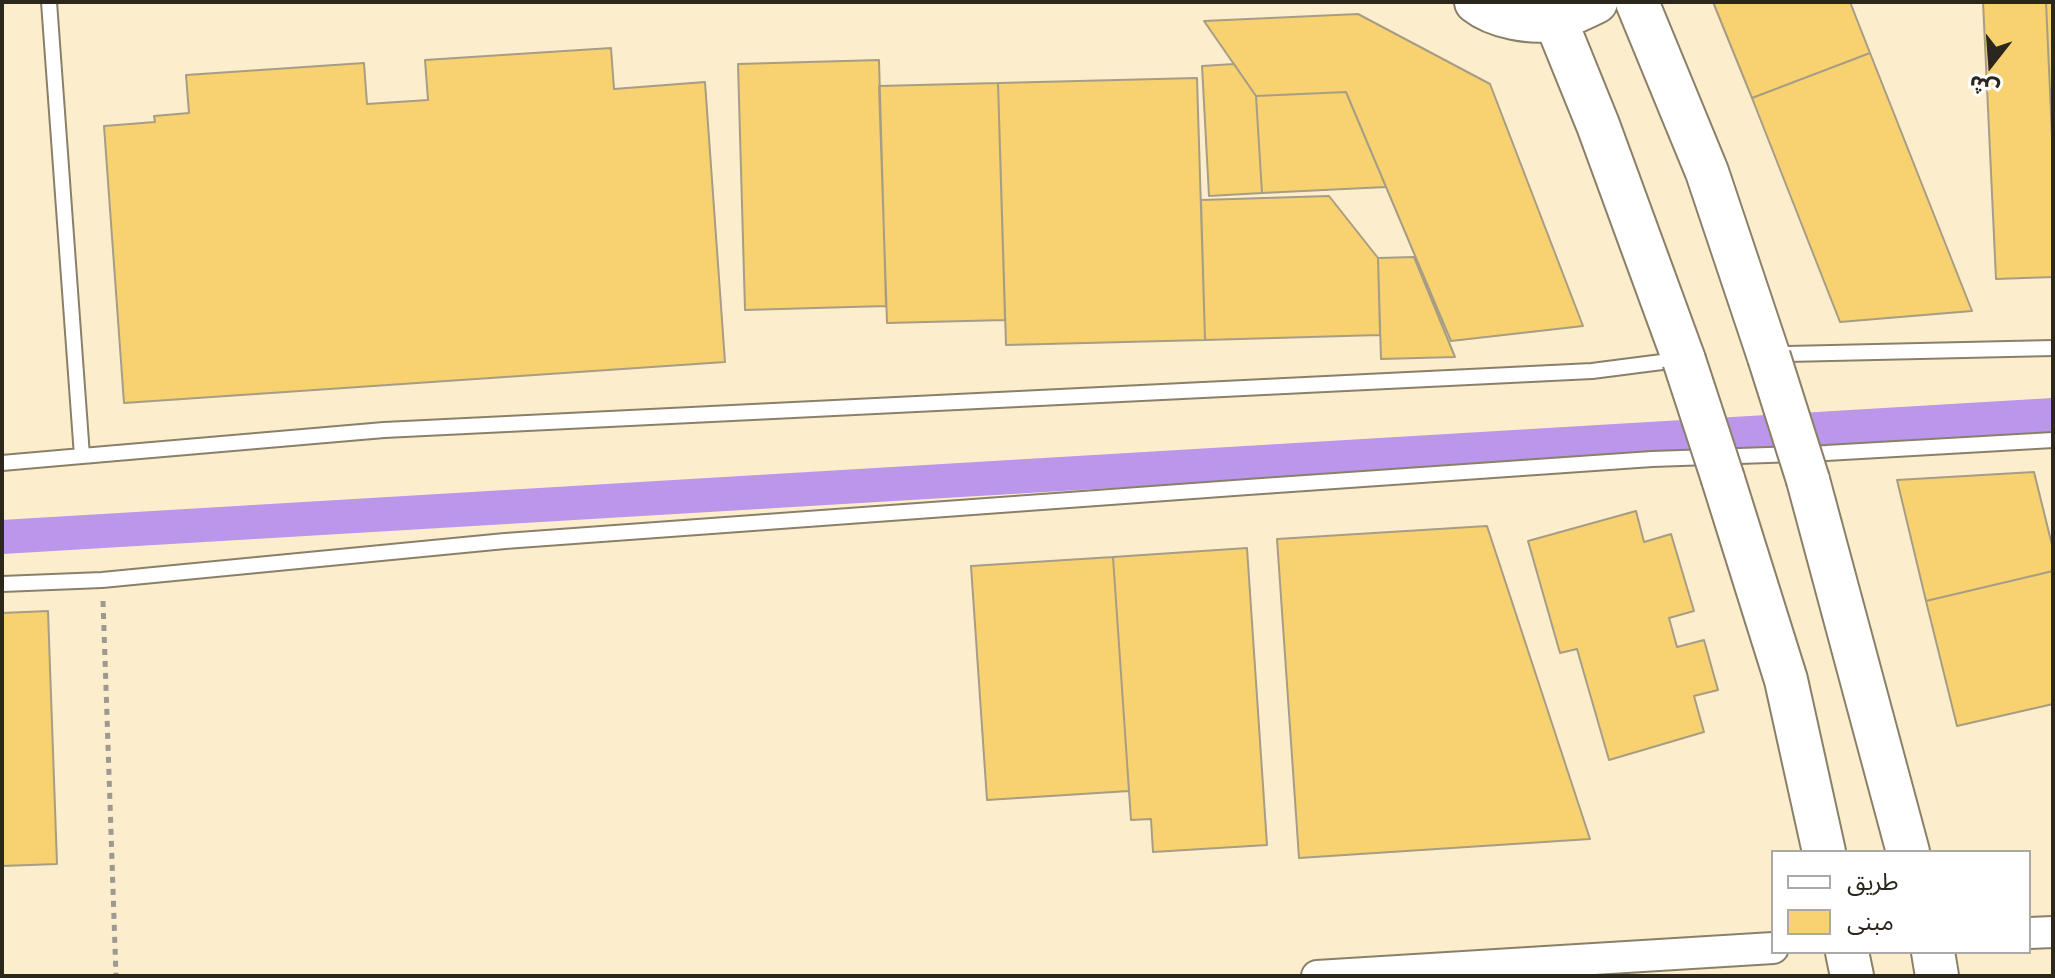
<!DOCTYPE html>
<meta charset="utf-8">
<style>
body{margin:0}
#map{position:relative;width:2055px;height:978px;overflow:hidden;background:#fef9ef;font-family:"Asap Condensed","Noto Sans Arabic",sans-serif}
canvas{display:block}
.frame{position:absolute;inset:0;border:4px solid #2b271d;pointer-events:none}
.legend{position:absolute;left:1771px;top:850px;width:260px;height:104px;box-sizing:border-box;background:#fff;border:2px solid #aaa9a5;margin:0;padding:10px 14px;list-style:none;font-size:24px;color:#2b271d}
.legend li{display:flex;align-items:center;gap:16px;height:40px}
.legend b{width:40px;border:2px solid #aaa9a5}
.north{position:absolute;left:1951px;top:24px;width:80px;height:80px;-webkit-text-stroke:6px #fff;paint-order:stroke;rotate:197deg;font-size:22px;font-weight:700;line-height:32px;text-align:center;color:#2b271d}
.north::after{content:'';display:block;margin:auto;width:28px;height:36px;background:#2b271d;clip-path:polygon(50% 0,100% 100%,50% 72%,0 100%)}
</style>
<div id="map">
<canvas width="2055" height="978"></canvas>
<div class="frame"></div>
<ul class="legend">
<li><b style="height:10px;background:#fff"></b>طريق</li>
<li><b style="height:22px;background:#f8d271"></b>مبنى</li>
</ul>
<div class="north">ش</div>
</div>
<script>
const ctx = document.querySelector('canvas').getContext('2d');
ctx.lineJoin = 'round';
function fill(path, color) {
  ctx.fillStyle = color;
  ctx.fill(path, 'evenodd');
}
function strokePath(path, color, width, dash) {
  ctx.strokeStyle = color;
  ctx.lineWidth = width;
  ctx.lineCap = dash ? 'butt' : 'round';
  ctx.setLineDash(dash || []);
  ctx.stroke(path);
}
fill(new Path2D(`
 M2,2H2053V976H2ZM1773,852H2029V952H1773Z`), '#fceecd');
strokePath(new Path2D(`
 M2,537L2053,415`), '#bc96ea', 34);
const building = new Path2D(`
 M1713,2H1850L1870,53L1752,98Z
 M1983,2H2046L2053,158V277L1996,279Z
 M2046,2H2053V158Z
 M1358,14L1490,84L1583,326L1451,341L1346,92L1256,96L1204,21Z
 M611,48L614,89L705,82L725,362L124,403L104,126L155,122L154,116L189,113L186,75L364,63L367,104L428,100L425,60Z
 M1870,53L1972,311L1840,322L1752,98Z
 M879,60L886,306L745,310L738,64Z
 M1234,64L1256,96L1262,193L1209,196L1202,66Z
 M1197,78L1205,340L1006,345L998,83Z
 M998,83L1005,320L887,323L879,86Z
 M1346,92L1386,187L1262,193L1256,96Z
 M1329,196L1378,258L1380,335L1205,340L1201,200Z
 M1414,257L1455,357L1381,359L1378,258Z
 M2034,472L2053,549V571L1926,601L1897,480Z
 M1636,511L1644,542L1671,534L1694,611L1669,618L1677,647L1704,640L1718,690L1694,696L1704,732L1609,760L1577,649L1560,653L1528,541Z
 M1487,526L1590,839L1299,858L1277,539Z
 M1247,548L1267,845L1153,852L1151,819L1131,820L1113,557Z
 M1113,557L1129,791L987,800L971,566Z
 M2053,571V704L1957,726L1926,601Z
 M48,611L57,864L2,866V613Z`);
fill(building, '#f8d271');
strokePath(building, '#a79d85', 2);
const lane = new Path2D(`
 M49,2L82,456L384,430L1592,371L1662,362
 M1787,354L2053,348
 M2,463L82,456
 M2,584L102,580L505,541L1248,487L1652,459L1826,453L2053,440`);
const street = new Path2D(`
 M2029,933L2053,932
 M1317,976L1773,948`);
const secondary = new Path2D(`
 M1476,2C1495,17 1531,24 1555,19C1568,16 1584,8 1596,2
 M1637,2L1707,172L1769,357
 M1555,19L1598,125L1684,360
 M1723,479L1786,680L1824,852
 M1808,480L1908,852
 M1847,952L1852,976
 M1933,952L1937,976`);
strokePath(lane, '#8a8069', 18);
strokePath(street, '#8a8069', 34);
strokePath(secondary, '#8a8069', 46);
strokePath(new Path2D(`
 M103,601L116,976`), '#9d998f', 5, [6, 6]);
strokePath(lane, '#fff', 14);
strokePath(street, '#fff', 30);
strokePath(secondary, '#fff', 42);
const secondaryBridge = new Path2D(`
 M1769,357L1808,480
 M1684,360L1723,479`);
strokePath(secondaryBridge, '#8a8069', 46, []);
strokePath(secondaryBridge, '#fff', 42);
</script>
